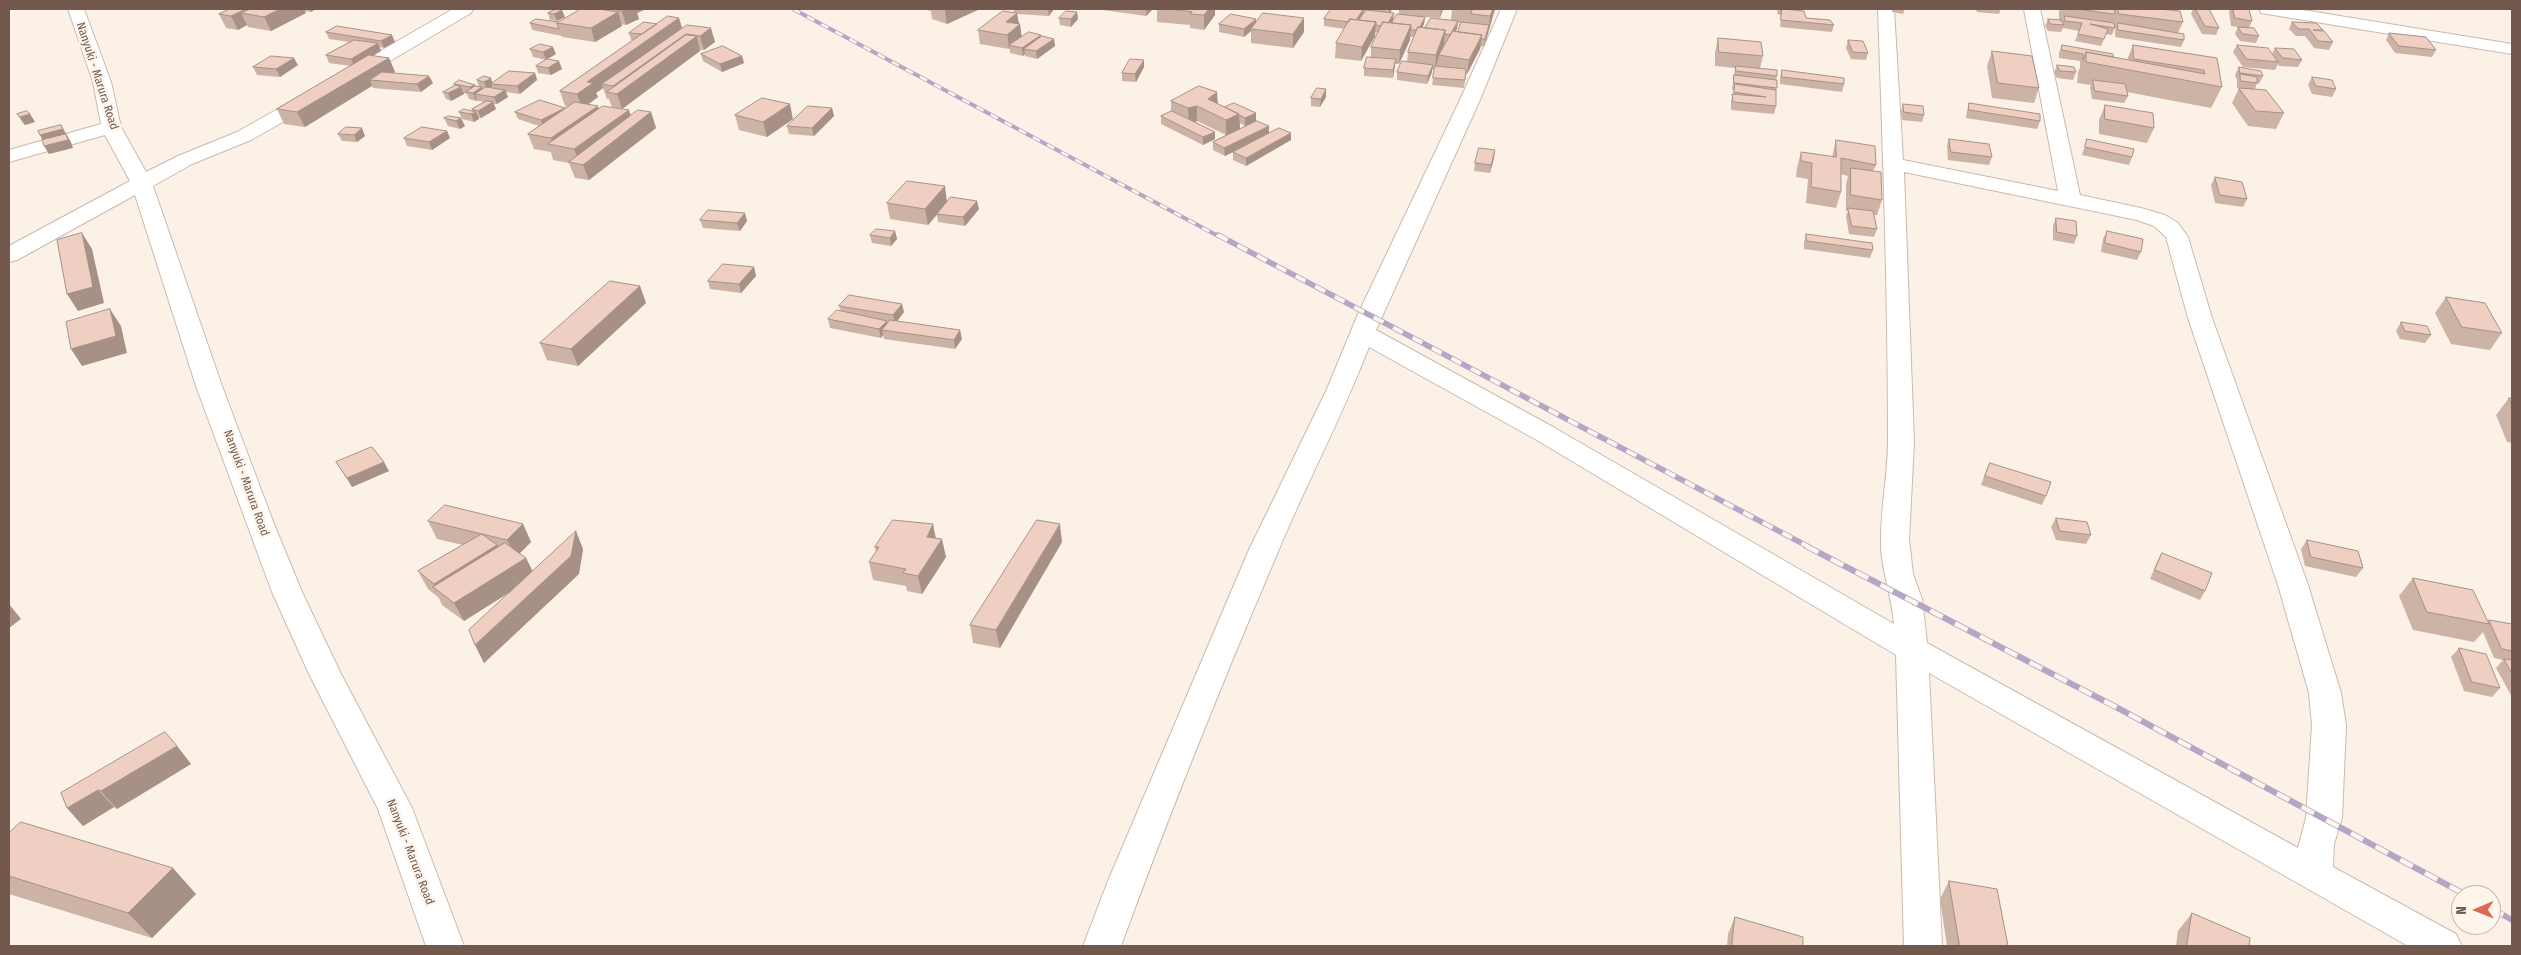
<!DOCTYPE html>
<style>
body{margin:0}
#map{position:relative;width:2521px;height:955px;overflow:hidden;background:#fbf1e7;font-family:"Fira Sans Condensed",sans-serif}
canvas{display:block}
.frame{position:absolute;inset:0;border:10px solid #72584d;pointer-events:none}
.north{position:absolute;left:2451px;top:885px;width:50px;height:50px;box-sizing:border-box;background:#fef6ed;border:1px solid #c6b7ad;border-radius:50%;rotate:269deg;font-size:14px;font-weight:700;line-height:20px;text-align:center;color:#72584d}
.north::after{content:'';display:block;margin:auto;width:18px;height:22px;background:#db6956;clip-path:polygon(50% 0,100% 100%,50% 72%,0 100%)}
</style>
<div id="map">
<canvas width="2521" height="955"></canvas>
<div class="frame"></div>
<div class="north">N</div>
</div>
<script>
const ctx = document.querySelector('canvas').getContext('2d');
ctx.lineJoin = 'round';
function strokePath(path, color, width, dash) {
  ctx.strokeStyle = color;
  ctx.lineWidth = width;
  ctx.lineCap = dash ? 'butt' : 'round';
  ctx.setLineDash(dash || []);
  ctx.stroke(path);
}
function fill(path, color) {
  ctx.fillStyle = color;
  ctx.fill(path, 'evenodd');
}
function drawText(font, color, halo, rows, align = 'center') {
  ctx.font = font + ' "Fira Sans Condensed",sans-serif';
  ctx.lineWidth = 5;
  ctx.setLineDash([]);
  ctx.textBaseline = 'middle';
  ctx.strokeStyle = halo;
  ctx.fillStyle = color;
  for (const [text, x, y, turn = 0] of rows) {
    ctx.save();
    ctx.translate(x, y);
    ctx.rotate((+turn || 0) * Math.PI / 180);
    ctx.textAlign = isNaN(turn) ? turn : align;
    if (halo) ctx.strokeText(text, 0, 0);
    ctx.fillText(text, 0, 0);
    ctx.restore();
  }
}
const minor = new Path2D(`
 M68,9H84L111,82L121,127L146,172L178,156L237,132L306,93H320L322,97L320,101L251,140L192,164L153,186L222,386L274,524L302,592L341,674L412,808L464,946H426L378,809L309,674L272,592L196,386L135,195L17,260L9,262V246L130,181L105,135L9,162V150L101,124L93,82Z
 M453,9H473L471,13L358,80H344L342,76L344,72Z
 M1501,9H1517L1479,102L1376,330L1553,427L1894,624C1892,595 1880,568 1881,539C1881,506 1888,473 1888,440C1888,296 1883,153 1878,9H1894L1903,160L2058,191L2024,9H2040L2080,195L2141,208L2165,215L2178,223L2188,237L2212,318L2308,585L2341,693L2346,725L2342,818L2334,844L2333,867L2456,934L2462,946H2408L1929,673L1942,946H1904L1896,655L1535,439L1369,347C1342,417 1306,484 1277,554C1222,683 1169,814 1121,946H1083L1108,881L1248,552L1327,389L1358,314L1459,102ZM1904,172L2137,220L2154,226L2166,237L2188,318L2278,585L2309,693L2312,725L2306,818L2298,848L1927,643L1922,599L1913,574L1909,539L1914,443Z
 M2259,9H2297L2512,44V54L2267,14L2261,13Z`);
strokePath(minor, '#ccb9ae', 2);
fill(minor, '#fff');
const railFar2 = new Path2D(`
 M793,9L1220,237`);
const railFar1 = new Path2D(`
 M1218,235L1809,547`);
const rail = new Path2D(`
 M1806,546L2114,706L2466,895
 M2491,908L2512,920`);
strokePath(railFar2, '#b4a6c4', 4);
strokePath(railFar1, '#b4a6c4', 5.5);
strokePath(rail, '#b4a6c4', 6);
strokePath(railFar2, '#fef6ed', 2.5, [8]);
strokePath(railFar1, '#fef6ed', 4, [11]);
strokePath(rail, '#fef6ed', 4.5, [14]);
fill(new Path2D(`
 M230,9H316L311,12L305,11L306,13L271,31L248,27L247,25L238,30L226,28L219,14Z
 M556,9L565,17L557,21L550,20L548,13Z
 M576,9H646L637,13L639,19L626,25L621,24L622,26L595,42L562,37V36L532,30L530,23L558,22L580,10Z
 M924,9H980L947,24L932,19L931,11Z
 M1013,9H1054L1049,16L1017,14L1019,24H1020L1021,37L1041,35V37L1054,39L1055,46L1037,59L1025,56V54L1023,56L1010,53V48L1009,49L980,44L978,30L1014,12Z
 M1102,9H1153L1146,16L1103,10Z
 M1157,9H1215V15L1204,30L1190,28V25L1157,22Z
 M1331,9H1392L1390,13L1393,20L1392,23L1399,14V9H1443L1440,18L1425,17L1424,24L1422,27L1425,28L1451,20L1452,9H1495L1484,47L1481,46L1480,49L1467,74H1466L1464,88L1432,85L1435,69H1432V72L1427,84L1397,80V72L1407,62L1408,52L1414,37H1410V40L1399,64H1395L1393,78L1364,76V68L1371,57V47L1378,33L1375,32V36L1361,61L1335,58L1336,43L1345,29L1324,26V19ZM1457,23H1460L1458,32L1455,31L1457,29Z
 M1778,9H1790V10L1806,18L1834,25L1832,32L1780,27L1781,15L1777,14Z
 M1892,9H1905L1903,14L1892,12Z
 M1976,9H2001L1999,14L1977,12Z
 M2055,9H2114V10L2115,9H2159L2183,22L2178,33L2184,40L2181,47L2115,37V31L2116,28H2115L2112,35L2106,34L2101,46L2075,41L2079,31L2063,28L2061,32L2048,31L2045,26L2048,19L2059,20V9Z
 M2193,9H2209L2219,28L2216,35L2202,34L2191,14Z
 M2230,9H2249L2252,21L2249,28L2259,36L2256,43L2240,41L2235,34L2238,27L2245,28L2231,26L2229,12Z
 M1077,12L1078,19L1071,27L1060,25L1059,18Z
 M679,18L682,28L715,42L704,50H700V51L622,109L612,107L609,99H607L603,88L596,93L598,97L588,104L599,109L631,116L651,112L656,128L589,180L575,178L569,163L553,160L551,152L534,149L528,134L539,126L518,119L515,112L565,109L568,107L565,106L560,91L633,40H631L629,33Z
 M1256,22L1304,32L1293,48L1251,43V31L1244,37L1219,32V24Z
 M2292,22L2323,30L2322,31L2333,42L2329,50L2314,48L2305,36H2296L2289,29Z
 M326,32L395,42L384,48L380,47L381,51L373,56L389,58L395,72L394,73L433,83L421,92L373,88L372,86L305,127L284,124L277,109L351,66L329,63L326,55L349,42L329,39Z
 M2389,33L2436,50L2432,57L2395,53L2386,40Z
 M1718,38L1763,56L1760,68L1777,76L1776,80L1777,88L1776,91V106L1774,114L1731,110V101L1734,90H1732L1733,82L1735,68L1715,66V53Z
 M1848,40L1868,53L1866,60L1851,59L1846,48Z
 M2062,45L2127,60L2133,45L2217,58L2222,87L2211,108L2127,92L2128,96L2124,103L2092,99L2090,87L2091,85L2077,83L2078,73L2080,67V61L2059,58V53Z
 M2237,45L2272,54L2275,48L2302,60L2298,67L2279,66L2278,64L2275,70L2243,67L2233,52Z
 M530,49L556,54L547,59L562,69L551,75L538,73L536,66L546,60L533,57Z
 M1992,51L2039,88L2034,103L1992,98L1987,66Z
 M701,54L742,56L744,63L722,72L703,61Z
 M1144,60V67L1136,82L1122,81V73Z
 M298,65L280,77L257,75L253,67Z
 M2057,65L2076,72L2073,80L2057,78L2054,73Z
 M2239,67L2263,76L2259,84L2257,83L2255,89L2284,113L2276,129L2248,126L2232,103L2239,88H2237V80L2235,75Z
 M1782,70L1844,84L1842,92L1780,84V78Z
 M535,73L537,80L520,94L506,92L508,97L497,104H494L496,109L481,118H478L479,119L474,122L462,119L459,112L472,111V109L484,102L478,101L477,100L476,101L469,99L467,94L464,93V94L451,101L446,99L443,92L454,86V84L475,85L476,86L479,87L477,80L493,82Z
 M2312,77L2336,89L2332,97L2312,94L2308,85Z
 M1326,89V97L1320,107L1311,106V98Z
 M1171,101L1218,104L1256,121L1245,126L1240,123V129L1269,133H1291V140L1246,166L1233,160V152L1257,140L1225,156L1213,150V142L1226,135L1197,121L1195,122L1215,132V139L1203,145L1161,124V116L1171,111Z
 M1969,103L2040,121L2037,129L1966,118L1967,111Z
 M1903,104L1924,115L1922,122L1902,120L1901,112Z
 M2105,105L2154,128L2147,143L2099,134V120Z
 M832,108L834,116L814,136L789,134L787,126Z
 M17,114H30L35,122L25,125L22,122Z
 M735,115L793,119L767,137L739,130Z
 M449,116L465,126L460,129L448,126L444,118Z
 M346,127L365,136L357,142L342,141L338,134Z
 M447,131L450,138L432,150L407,146L404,138Z
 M1949,139L1992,157L1989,165L1948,160L1947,146Z
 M2087,139L2132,157L2129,165L2082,155Z
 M1836,140L1876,165L1873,171L1882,200L1877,215H1874L1877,229L1874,237L1849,234L1846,216L1848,211H1846V184L1848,176L1841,174V192L1836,208L1806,203L1808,179L1796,177L1797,168L1801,152L1832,157Z
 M1494,158L1490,173L1474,171L1475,163Z
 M2215,177L2247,199L2243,207L2215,203L2211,185Z
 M887,203L979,209L965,226L938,222L937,215L928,225L890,219Z
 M2056,218L2077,236L2074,244L2053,240V226Z
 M700,220L747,221L740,231L703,228Z
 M895,231L897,239L891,246L872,243L870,235Z
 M2107,231L2141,252L2137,260L2101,252L2103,239Z
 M1806,234L1873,250L1870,258L1804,249V243Z
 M754,267L756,276L741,293L710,289L708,281Z
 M640,286L646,303L578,366L547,360L540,343Z
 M2446,297L2502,333L2490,350L2451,344L2435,313Z
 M839,306L904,312L897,321L962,339L955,349L884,339L883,335L881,338L830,328L828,319L841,311Z
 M2401,322L2431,335L2425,343L2400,339L2396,331Z
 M2509,398H2512V443L2507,442L2496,415Z
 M336,462L389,471L352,487Z
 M1990,463L2046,496L2042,505L1981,485L1986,471Z
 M2056,518L2091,535L2086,544L2056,540L2051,527Z
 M428,521L523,524L531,542L519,554L526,558L532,571L583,549L579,574L484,663L475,645L509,593L464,621L442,605L439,598L428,589L418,571L463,545L437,539Z
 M933,524L936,538L946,557L922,594L907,591L906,586L873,580L869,562L876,552L875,547Z
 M2307,540L2363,568L2356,577L2305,566L2301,549Z
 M1062,542L1000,648L973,643L970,625Z
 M2162,553L2205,591L2200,600L2150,579L2157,562Z
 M2413,578L2488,621L2489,620L2512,625V697L2496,668L2503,660L2494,658L2483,632L2474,642L2413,630L2399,596Z
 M2459,648L2500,688L2492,697L2464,691L2451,657Z
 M177,746L191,764L117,809L114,807L83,826L67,808Z
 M9,833L196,894L152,938L9,894Z
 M1949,881L2008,946H1947L1940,899Z
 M2192,913L2249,946H2176L2178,931Z
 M1735,917L1803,946H1727L1728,934Z`), '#cdb2a6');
fill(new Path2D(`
 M246,9H304L306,13L271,31L264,17L241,13L247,25L238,30L231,16Z
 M309,9H316L311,12Z
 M627,9H646L637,13L639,19L626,25L622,11Z
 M948,9H980L947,24L945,10Z
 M1048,9H1054L1049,16Z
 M1146,9H1153L1146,16Z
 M1209,9H1215V15L1204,30V15Z
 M1389,9H1392L1389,16Z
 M1441,9H1443L1440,18Z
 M1493,9H1495L1484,47L1485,39L1489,25L1490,16Z
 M562,10L565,17L557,21L554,14Z
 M1363,10V17L1359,23H1355Z
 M618,12L622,26L595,42L591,28Z
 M1077,12L1078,19L1071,27V19Z
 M1017,13L1019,25L1020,24L1022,39L1009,45L1010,48L1009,49L1006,22Z
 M1394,13L1393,20L1385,34L1386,26Z
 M1425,17L1424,24L1418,38V31Z
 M679,18L683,32L602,84L603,88L596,93L598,97L582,109L577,94L587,82Z
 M1304,18V32L1293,48V34Z
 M1256,19V26L1251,29V31L1244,37V29Z
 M1458,21L1457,29L1449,42L1450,35Z
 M1376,22L1375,36L1361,61L1362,47Z
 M1411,25L1410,40L1399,64L1400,50Z
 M711,28L715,42L704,50L700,36Z
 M1445,30L1444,44L1440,55H1439L1438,60L1435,69L1436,55Z
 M686,34L688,42L697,36L700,51L622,109L617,94L616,93L613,86Z
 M392,35L395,42L384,48L381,41Z
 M1041,35L1042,42L1024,49L1025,54L1023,56L1022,48Z
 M1482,35L1480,49L1467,74L1469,60Z
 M1054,39L1055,46L1037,59L1036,51Z
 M378,43L381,51L354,66L351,59Z
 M553,47L556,54L546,60L543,52Z
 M742,56L744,63L722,72L720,64Z
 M294,58L298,65L280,77L276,69Z
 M389,58L395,72L380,81L370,80L372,86L305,127L297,112Z
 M1396,59L1395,66L1393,78V70Z
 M1144,60V67L1136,82L1135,74Z
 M559,61L562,69L551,75L548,68Z
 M1433,65L1432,72L1427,84L1428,76Z
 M535,73L537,80L520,94L517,86Z
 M429,76L433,83L421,92L417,84Z
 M491,78L493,84H491L492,87L487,89L484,82Z
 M475,85L477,90L482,87L485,95L475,94L477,100L476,101L473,93H472L470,87Z
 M461,87L464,94L451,101L448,93Z
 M1326,89V97L1320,107L1321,99Z
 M505,90L508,97L497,104L494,97Z
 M1217,92L1218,107L1208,99Z
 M493,102L496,109L481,118L478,111Z
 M790,104L793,119L767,137L763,122Z
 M598,106L603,121L554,146L551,138Z
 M1197,106V121L1189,124L1188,108Z
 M565,108L567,116L543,128L541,120Z
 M832,108L834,116L814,136L812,128Z
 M629,110L634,125L580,164L574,149Z
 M476,112L479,119L474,122L471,114Z
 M651,112L656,128L589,180L583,165Z
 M1256,113V121L1245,126V118Z
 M30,114L35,122L25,125L20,117Z
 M1239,114L1240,129L1226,135V120Z
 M461,118L465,126L460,129L456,121Z
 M61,125L71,142L73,148L49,154L44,146V143L40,135Z
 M1269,126V134L1225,156L1224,148Z
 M362,128L365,136L357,142L354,135Z
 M447,131L450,138L432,150L429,142Z
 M1215,132V139L1203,145V137Z
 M1291,133V140L1246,166V158Z
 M1495,150L1494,158L1490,173L1491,165Z
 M945,186L947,202L928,225L925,209Z
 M977,201L979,209L965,226L963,217Z
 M745,213L747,221L740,231L737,223Z
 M895,231L897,239L891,246L890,238Z
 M82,233L92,249L104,303L78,311L67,294Z
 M754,267L756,276L741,293L739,284Z
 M640,286L646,303L578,366L571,349Z
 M902,304L904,312L895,324L893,315Z
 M110,309L121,326L127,353L82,366L71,349Z
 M887,321L888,329L882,330L883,335L881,338L879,329Z
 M960,330L962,339L955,349L954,340Z
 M384,462L389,471L352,487L347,478Z
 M523,524L531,542L516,557L507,540Z
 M933,524L936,542L927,537Z
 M1060,524L1062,542L1000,648L996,630Z
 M576,531L583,549L579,574L484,663L475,645Z
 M942,539L946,557L922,594L918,576Z
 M497,545L506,563L437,590L434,584Z
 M526,558L535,576L464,621L454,603Z
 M9,604L21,619L9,628Z
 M177,746L191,764L117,809L101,791Z
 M98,790L114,807L83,826L67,808Z
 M173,868L196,894L152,938L128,913Z`), '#a79187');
const building = new Path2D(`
 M230,9H246L231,16L219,14Z
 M250,9H280L264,17L241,13Z
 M556,9L562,10L554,14L548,13Z
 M581,9H599L618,12L591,28L557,23Z
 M615,9H627L622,11Z
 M1167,9H1209L1204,15L1190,14L1192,12Z
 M1331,9H1357L1363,10L1356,20L1350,19L1349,22L1324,19Z
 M1457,9H1493L1490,16L1471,14L1472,10Z
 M1782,9L1804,11L1806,18L1830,20L1834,25L1781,20Z
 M2078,9H2114L2115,14Z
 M2118,9H2159L2180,11L2183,22L2119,14Z
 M2196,9H2209L2219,28L2205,26Z
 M2233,9H2249L2252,21L2235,18Z
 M1366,10L1394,13L1388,23L1383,22L1381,26L1376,25V22L1359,20Z
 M1003,11L1017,13L1006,22L1020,24L1007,35L978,30Z
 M1066,11L1077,12L1071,19L1059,18Z
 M1263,13L1304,18L1293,34L1251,29Z
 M1231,14L1256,19L1244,29L1219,24Z
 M1397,14L1425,17L1420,27H1418L1416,30H1411V25L1392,23Z
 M668,16L679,18L587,82L593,83L577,94L560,91Z
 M2065,16L2114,23L2115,28L2090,24L2108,29L2104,39L2078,34L2082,23L2065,21Z
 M1431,18L1458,21L1450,35L1445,34V30L1425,28Z
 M536,19L558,22L557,23L559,29L530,23Z
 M1350,19L1376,22L1362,47L1336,43Z
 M2048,19L2061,20L2064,25L2051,24Z
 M644,22L657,24L642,34L629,33Z
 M1383,22L1411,25L1400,50L1371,47Z
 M1461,22L1489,25L1485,39H1481L1482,35L1458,32Z
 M2292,22L2316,23L2323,30H2313L2324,31L2333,42L2318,41L2309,29H2299Z
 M2118,23L2184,34V40L2118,30Z
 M687,25L711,28L700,36L686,34L613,86L602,84Z
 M337,26L392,35L381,41L326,32Z
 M1418,27L1445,30L1436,55L1408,52Z
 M2238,27L2254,28L2259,36L2243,34Z
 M1453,31L1482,35L1469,60L1439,55Z
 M1029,32L1041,35L1022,48L1009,45Z
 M2389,33L2426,37L2436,50L2399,46Z
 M686,35L697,36L617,94L607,92Z
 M1042,36L1054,39L1036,51L1024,49Z
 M1718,38L1761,42L1763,56L1719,52Z
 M354,40L378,43L351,59L326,55Z
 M1848,40L1863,41L1868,53L1853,52Z
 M540,44L553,47L543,52L530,49Z
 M2062,45L2113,54V57L2086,52L2083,60V54L2062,50Z
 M2133,45L2217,58L2222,87L2086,62V52L2205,74L2204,70L2134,59Z
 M2237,45L2268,48L2278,62L2247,59Z
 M723,46L742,56L720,64L701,54Z
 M2275,48L2294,49L2302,60L2283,58Z
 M1992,51L2032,56L2039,88L1998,83Z
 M369,55L389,58L297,112L277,109Z
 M271,56L294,58L276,69L253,67Z
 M1367,57L1396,59L1393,70L1364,68Z
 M547,59L559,61L548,68L536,66Z
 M1130,59L1144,60L1135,74L1122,73Z
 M1402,61L1433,65L1428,76L1397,72Z
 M2057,65L2074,67L2076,72L2060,71Z
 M1435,66L1466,69L1465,80L1433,78Z
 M1736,66L1777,70V76L1736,71Z
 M2239,67L2261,71L2263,76L2240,73Z
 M1782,70L1844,78V84L1782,77Z
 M509,71L535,73L517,86L491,84Z
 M382,72L429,76L417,84L370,80Z
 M2240,74L2257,77V83L2241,81Z
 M1734,75L1777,80V88L1734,83Z
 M484,76L491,78L484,82L477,80Z
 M2312,77L2332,80L2336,89L2316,86Z
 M459,80L475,85L470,87L454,84Z
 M2093,80L2125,84L2128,96L2095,91Z
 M1735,84L1776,90V106L1733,102L1732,94L1766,97L1734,92Z
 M456,85L461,87L448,93L443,92Z
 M475,86L482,87L473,93L466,92Z
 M1199,86L1217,92L1208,99L1239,114L1226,120L1197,106L1188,108L1171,101Z
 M486,87L505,90L494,97L475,94Z
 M1317,88L1326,89L1321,99L1311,98Z
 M2239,88L2266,90L2284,113L2256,111Z
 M762,98L790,104L763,122L735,115Z
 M540,100L565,108L541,120L515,112Z
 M487,101L493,102L478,111L472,109Z
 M575,102L598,106L551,138L528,134Z
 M1234,103L1256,113L1245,118L1225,107Z
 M1969,103L2040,114V121L1969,110Z
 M1903,104L1923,106L1924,115L1904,112Z
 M2105,105L2153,113L2154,128L2105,119Z
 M603,106L629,110L574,149L548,144Z
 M808,106L832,108L812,128L787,126Z
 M464,109L476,112L471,114L459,112Z
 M638,110L651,112L583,165L569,162Z
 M27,111L30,114L20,117L17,114Z
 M1172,111L1215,132L1203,137L1161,116Z
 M449,116L461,118L456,121L444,118Z
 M1257,121L1269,126L1224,148L1213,142Z
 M61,125L63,129L40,135L38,131Z
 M346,127L362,128L354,135L338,134Z
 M422,127L447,131L429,142L404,138Z
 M1279,128L1291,133L1246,158L1233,152Z
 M66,134L68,140L44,146L42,140Z
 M1949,139L1989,144L1992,157L1951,152Z
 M2087,139L2134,149L2132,157L2085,147Z
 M1836,140L1875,146L1876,165L1841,158V192L1811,187L1812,163L1801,161V152L1836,157Z
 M1479,148L1495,150L1491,165L1475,163Z
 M1851,168L1881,172L1882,200L1851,195Z
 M2215,177L2242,182L2247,199L2220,195Z
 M907,181L945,186L925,209L887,203Z
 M951,197L977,201L963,217L937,214Z
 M1848,208L1873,211L1877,229L1852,226Z
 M708,210L745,213L737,223L700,220Z
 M2056,218L2076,221L2077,236L2057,232Z
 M876,229L895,231L890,238L870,235Z
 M2107,231L2143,239L2141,252L2105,243Z
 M82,233L93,287L67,294L57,240Z
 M1806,234L1872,243L1873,250L1807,241Z
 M723,264L754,267L739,284L708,281Z
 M610,281L640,286L571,349L540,343Z
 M849,295L902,304L893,315L839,306Z
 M2446,297L2485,303L2502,333L2462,327Z
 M110,309L116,336L71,349L66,322Z
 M837,310L887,321L879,329L828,319Z
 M890,320L960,330L954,340L882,330Z
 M2401,322L2427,326L2431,335L2405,331Z
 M2509,398H2512V405Z
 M372,447L384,462L347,478L336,462Z
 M1990,463L2051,482L2046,496L1985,476Z
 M445,505L523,524L507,540L428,521Z
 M2056,518L2087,522L2091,535L2060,531Z
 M893,520L933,524L927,537L942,539L918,576L903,573L906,569L869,562L879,547H875Z
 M1037,520L1060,524L996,630L970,625Z
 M576,531L571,556L475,645L469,630Z
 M482,534L497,545L434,584L418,571Z
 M2307,540L2358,551L2363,568L2311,557Z
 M505,543L526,558L454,603L433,587Z
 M2162,553L2212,573L2205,591L2155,570Z
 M2413,578L2473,590L2489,624L2427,612Z
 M2489,620L2512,624V651L2502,649Z
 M2459,648L2486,654L2500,688L2472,682Z
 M2504,659L2512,660V673Z
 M165,732L177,746L101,791L98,790L67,808L61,793Z
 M21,822L173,868L128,913L9,876V833Z
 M1949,881L1997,889L2008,946H1960Z
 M2192,913L2250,938L2249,946H2187Z
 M1735,917L1803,937V946H1732Z`);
fill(building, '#eecfc1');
strokePath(building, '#a79187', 1);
drawText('12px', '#72584d', '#fef6ed', [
 ["Nanyuki - Marura Road",97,76,72],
 ["Nanyuki - Marura Road",246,483,70],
 ["Nanyuki - Marura Road",410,852,69]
]);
</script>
